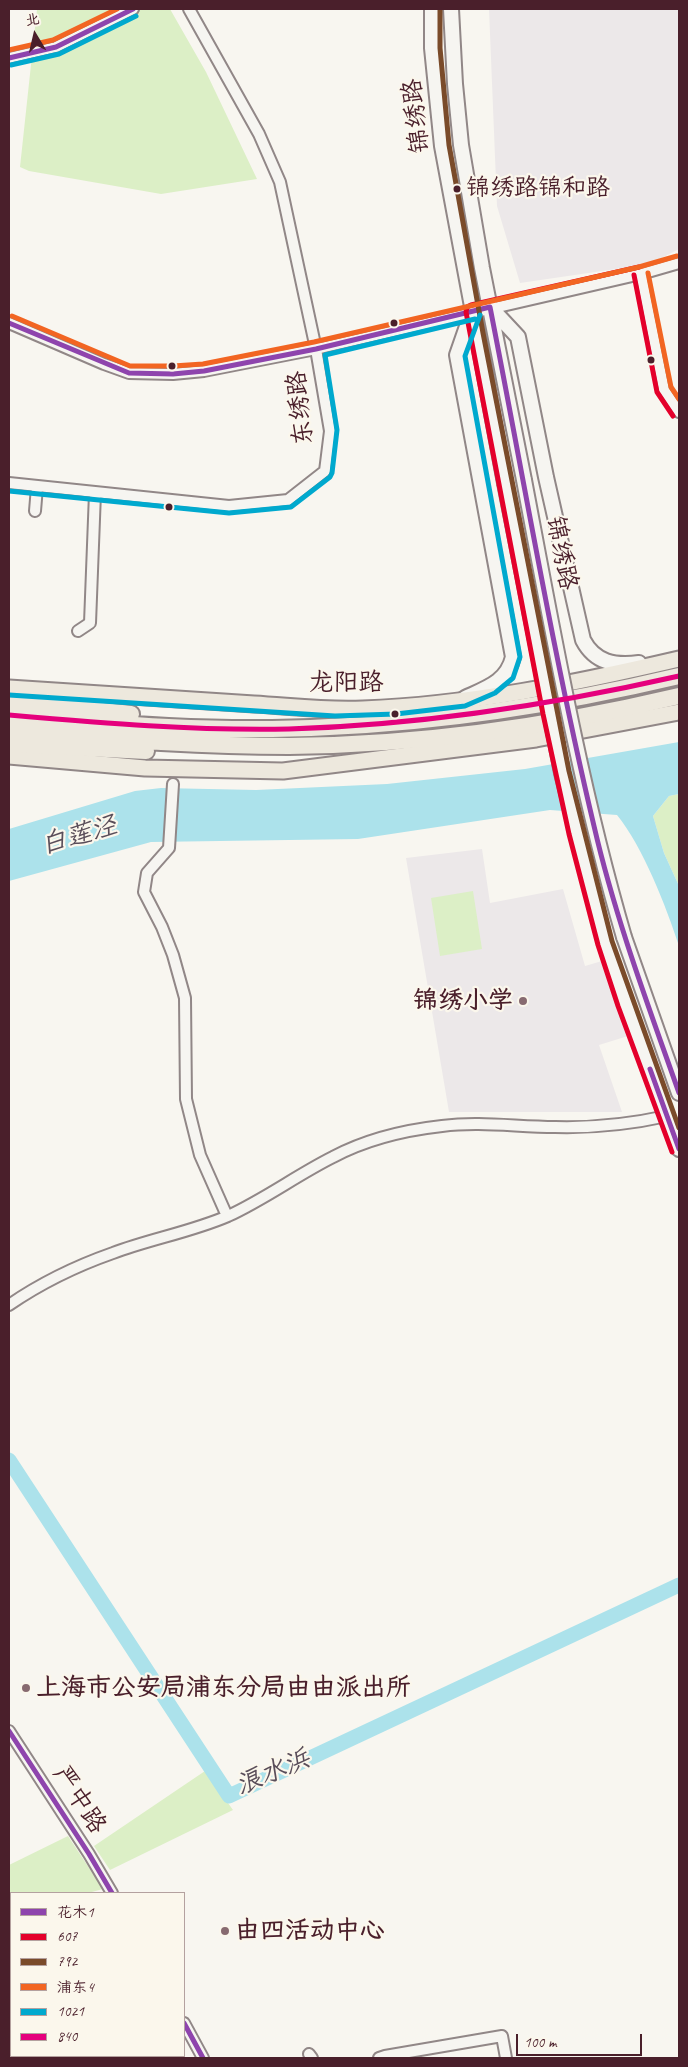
<!DOCTYPE html>
<meta charset="utf-8">
<style>
body{margin:0}
#map{position:relative;width:688px;height:2067px;overflow:hidden;background:#f8f6f0;font-family:Caveat,"LXGW WenKai TC",sans-serif}
canvas{display:block}
.frame{position:absolute;inset:0;border:10px solid #4a1f2b;pointer-events:none}
.legend{position:absolute;left:10px;top:1892px;width:175px;height:165px;box-sizing:border-box;background:#fbf7ec;border:1px solid #b4a19f;margin:0;padding:6px 9px;list-style:none;font-size:15px;color:#4a1f2b}
.legend li{display:flex;align-items:center;gap:10px;height:25px}
.legend b{width:25px;border:1px solid #b4a19f}
.north{position:absolute;left:10px;top:10px;width:50px;height:50px;-webkit-text-stroke:4px #fbf7ec;paint-order:stroke;rotate:351deg;font-size:14px;font-weight:700;line-height:20px;text-align:center;color:#4a1f2b}
.north::after{content:'';display:block;margin:auto;width:18px;height:22px;background:#4a1f2b;clip-path:polygon(50% 0,100% 100%,50% 72%,0 100%)}
.scale{position:absolute;left:516px;top:2034px;width:126px;height:22px;box-sizing:border-box;border:2px solid #4a1f2b;border-top:0;padding-left:6px;font-size:15px;line-height:18px;white-space:nowrap;color:#4a1f2b;-webkit-text-stroke:4px #fbf7ec;paint-order:stroke}
</style>
<div id="map">
<canvas width="688" height="2067"></canvas>
<div class="frame"></div>
<ul class="legend">
<li><b style="height:6px;background:#8e44ad"></b>花木1</li>
<li><b style="height:6px;background:#e4002b"></b>607</li>
<li><b style="height:6px;background:#7a4b2a"></b>792</li>
<li><b style="height:6px;background:#f26522"></b>浦东4</li>
<li><b style="height:6px;background:#00a9ce"></b>1021</li>
<li><b style="height:6px;background:#e5007d"></b>840</li>
</ul>
<div class="north">北</div>
<div class="scale">100 m</div>
</div>
<script>
const ctx = document.querySelector('canvas').getContext('2d');
ctx.lineJoin = 'round';
function fill(path, color) {
  ctx.fillStyle = color;
  ctx.fill(path, 'evenodd');
}
function strokePath(path, color, width, dash) {
  ctx.strokeStyle = color;
  ctx.lineWidth = width;
  ctx.lineCap = dash ? 'butt' : 'round';
  ctx.setLineDash(dash || []);
  ctx.stroke(path);
}
function drawText(font, color, halo, rows, align = 'center') {
  ctx.font = font + ' Caveat,"LXGW WenKai TC",sans-serif';
  ctx.lineWidth = 4.5;
  ctx.setLineDash([]);
  ctx.textBaseline = 'middle';
  ctx.strokeStyle = halo;
  ctx.fillStyle = color;
  for (const [text, x, y, turn = 0] of rows) {
    ctx.save();
    ctx.translate(x, y);
    ctx.rotate((+turn || 0) * Math.PI / 180);
    ctx.textAlign = isNaN(turn) ? turn : align;
    if (halo) ctx.strokeText(text, 0, 0);
    ctx.fillText(text, 0, 0);
    ctx.restore();
  }
}
fill(new Path2D(`
 M489,9H679V249L650,264L520,283L497,206Z
 M482,849L490,903L563,889L585,966L602,961L628,1036L599,1045L622,1112H449L406,858Z`), '#ece8e9');
fill(new Path2D(`
 M37,9H170L206,72L257,179L161,194L29,171L20,167Z
 M679,794V886L664,853L653,816L669,796Z
 M473,891L482,949L440,956L431,898Z
 M205,1771L233,1810L110,1870L94,1846Z
 M68,1836L103,1889L88,1893H11V1922L9,1923V1865Z`), '#dcefc6');
fill(new Path2D(`
 M679,742V794L669,796L653,816L664,853L679,886V946C666,906 643,847 617,815L550,810L358,839L151,842L9,881V829L135,791L161,788L256,790L387,784L525,769Z`), '#ace2eb');
strokePath(new Path2D(`
 M9,1460L229,1796L679,1585`), '#ace2eb', 15);
const minor = new Path2D(`
 M9,58L56,47L133,9
 M641,274L664,390L679,412
 M9,323L104,364L129,373L173,374L204,371L316,349L641,274L679,263
 M9,483L229,506L288,500L325,471L330,431L316,349L280,182L259,134L189,9
 M35,511L37,487
 M78,631L90,623L95,493
 M173,784L169,848L147,873L144,892L162,927L173,955L185,998L186,1099L200,1155L227,1216
 M9,1305C41,1283 76,1266 113,1253C150,1239 191,1232 228,1216C265,1199 297,1175 333,1157C365,1140 406,1130 442,1126C480,1121 517,1127 555,1127C592,1128 631,1124 667,1116
 M9,1731L89,1854L112,1893
 M184,2023L203,2058
 M309,2054L312,2058
 M379,2058L385,2056L502,2036L506,2058`);
const secondary = new Path2D(`
 M432,9V48L442,146L505,483
 M451,9L455,84L461,145L482,268L524,480
 M491,308L518,337L546,477L583,640C595,663 615,666 639,663
 M465,698C487,688 507,682 513,657L457,355L472,312
 M624,937L679,1093
 M605,943L625,1003L679,1149`);
const primary = new Path2D(`
 M9,688C90,694 172,699 254,704C290,706 326,711 363,709C469,705 576,683 679,659
 M9,756L145,768L283,771L536,739L679,712`);
const trunk = new Path2D(`
 M9,701L131,714
 M9,715C115,725 222,733 329,727C446,722 565,703 679,676
 M9,730C102,739 196,746 289,746C419,745 552,726 679,696
 M9,744L146,751`);
strokePath(minor, '#918787', 14);
strokePath(secondary, '#918787', 18);
strokePath(primary, '#918787', 19);
strokePath(trunk, '#918787', 20);
strokePath(minor, '#f6f5f1', 10);
strokePath(secondary, '#f6f5f1', 14);
strokePath(primary, '#ede8dd', 15);
strokePath(trunk, '#ede8dd', 16);
const secondaryBridge = new Path2D(`
 M524,480C553,633 580,787 624,937
 M505,483L562,773L605,943`);
strokePath(secondaryBridge, '#918787', 18, []);
strokePath(secondaryBridge, '#f6f5f1', 14);
strokePath(new Path2D(`
 M9,58L56,47L133,9
 M9,323L129,373L173,374L204,371L316,349L490,307C524,480 553,654 594,826C615,917 648,1005 679,1093
 M650,1069L679,1149
 M9,1731L89,1854L112,1893
 M184,2023L203,2058`), '#8e44ad', 5);
strokePath(new Path2D(`
 M639,267L471,305L467,307L466,312L543,714L569,834L598,945L618,1006L672,1152
 M634,275L657,392L673,416`), '#e4002b', 5);
strokePath(new Path2D(`
 M440,9V48L449,145L483,333L569,771L612,941L679,1128`), '#7a4b2a', 5);
strokePath(new Path2D(`
 M9,50L53,40L117,9
 M648,273L671,387L679,399
 M12,316L130,366H173L203,364L314,342L639,267L677,256`), '#f26522', 5);
strokePath(new Path2D(`
 M11,65L59,54L136,16
 M9,491L229,513L291,507L330,477L332,473L337,430L325,355L475,319
 M9,695L335,716L396,714L465,706L495,693L513,678L520,657L465,356L480,315`), '#00a9ce', 5);
strokePath(new Path2D(`
 M9,715C102,723 195,731 289,729C421,725 551,705 679,676`), '#e5007d', 5);
for (const [x, y, r, color] of [
 [457,189,4.5,"#4a1f2b"],
 [394,323,4.5,"#4a1f2b"],
 [651,360,4.5,"#4a1f2b"],
 [172,366,4.5,"#4a1f2b"],
 [169,507,4.5,"#4a1f2b"],
 [395,714,4.5,"#4a1f2b"],
 [523,1001,5,"#876a70"],
 [26,1688,5,"#876a70"],
 [225,1931,5,"#876a70"]
]) {
  const dot = new Path2D();
  dot.arc(x, y, r, 0, 2 * Math.PI);
  ctx.fillStyle = color;
  ctx.fill(dot);
  strokePath(dot, '#fbf7ec', 2);
}
drawText('24px', '#4a1f2b', '#fbf7ec', [
 ["锦绣路锦和路",466,189]
], 'left');
drawText('25px', '#4a1f2b', '#fbf7ec', [
 ["锦绣路",417,116,-97],
 ["东绣路",301,408,-96],
 ["锦绣路",561,553,79],
 ["龙阳路",346,683],
 ["严中路",79,1800,57]
]);
drawText('bold 25px', '#4a1f2b', '#fbf7ec', [
 ["锦绣小学",513,1001,"right"],
 ["上海市公安局浦东分局由由派出所",36,1688],
 ["由四活动中心",235,1931]
], 'left');
drawText('italic 26px', '#5a4e5a', '#fbf7ec', [
 ["白莲泾",79,836,-16],
 ["浪水浜",273,1773,-23]
]);
</script>
